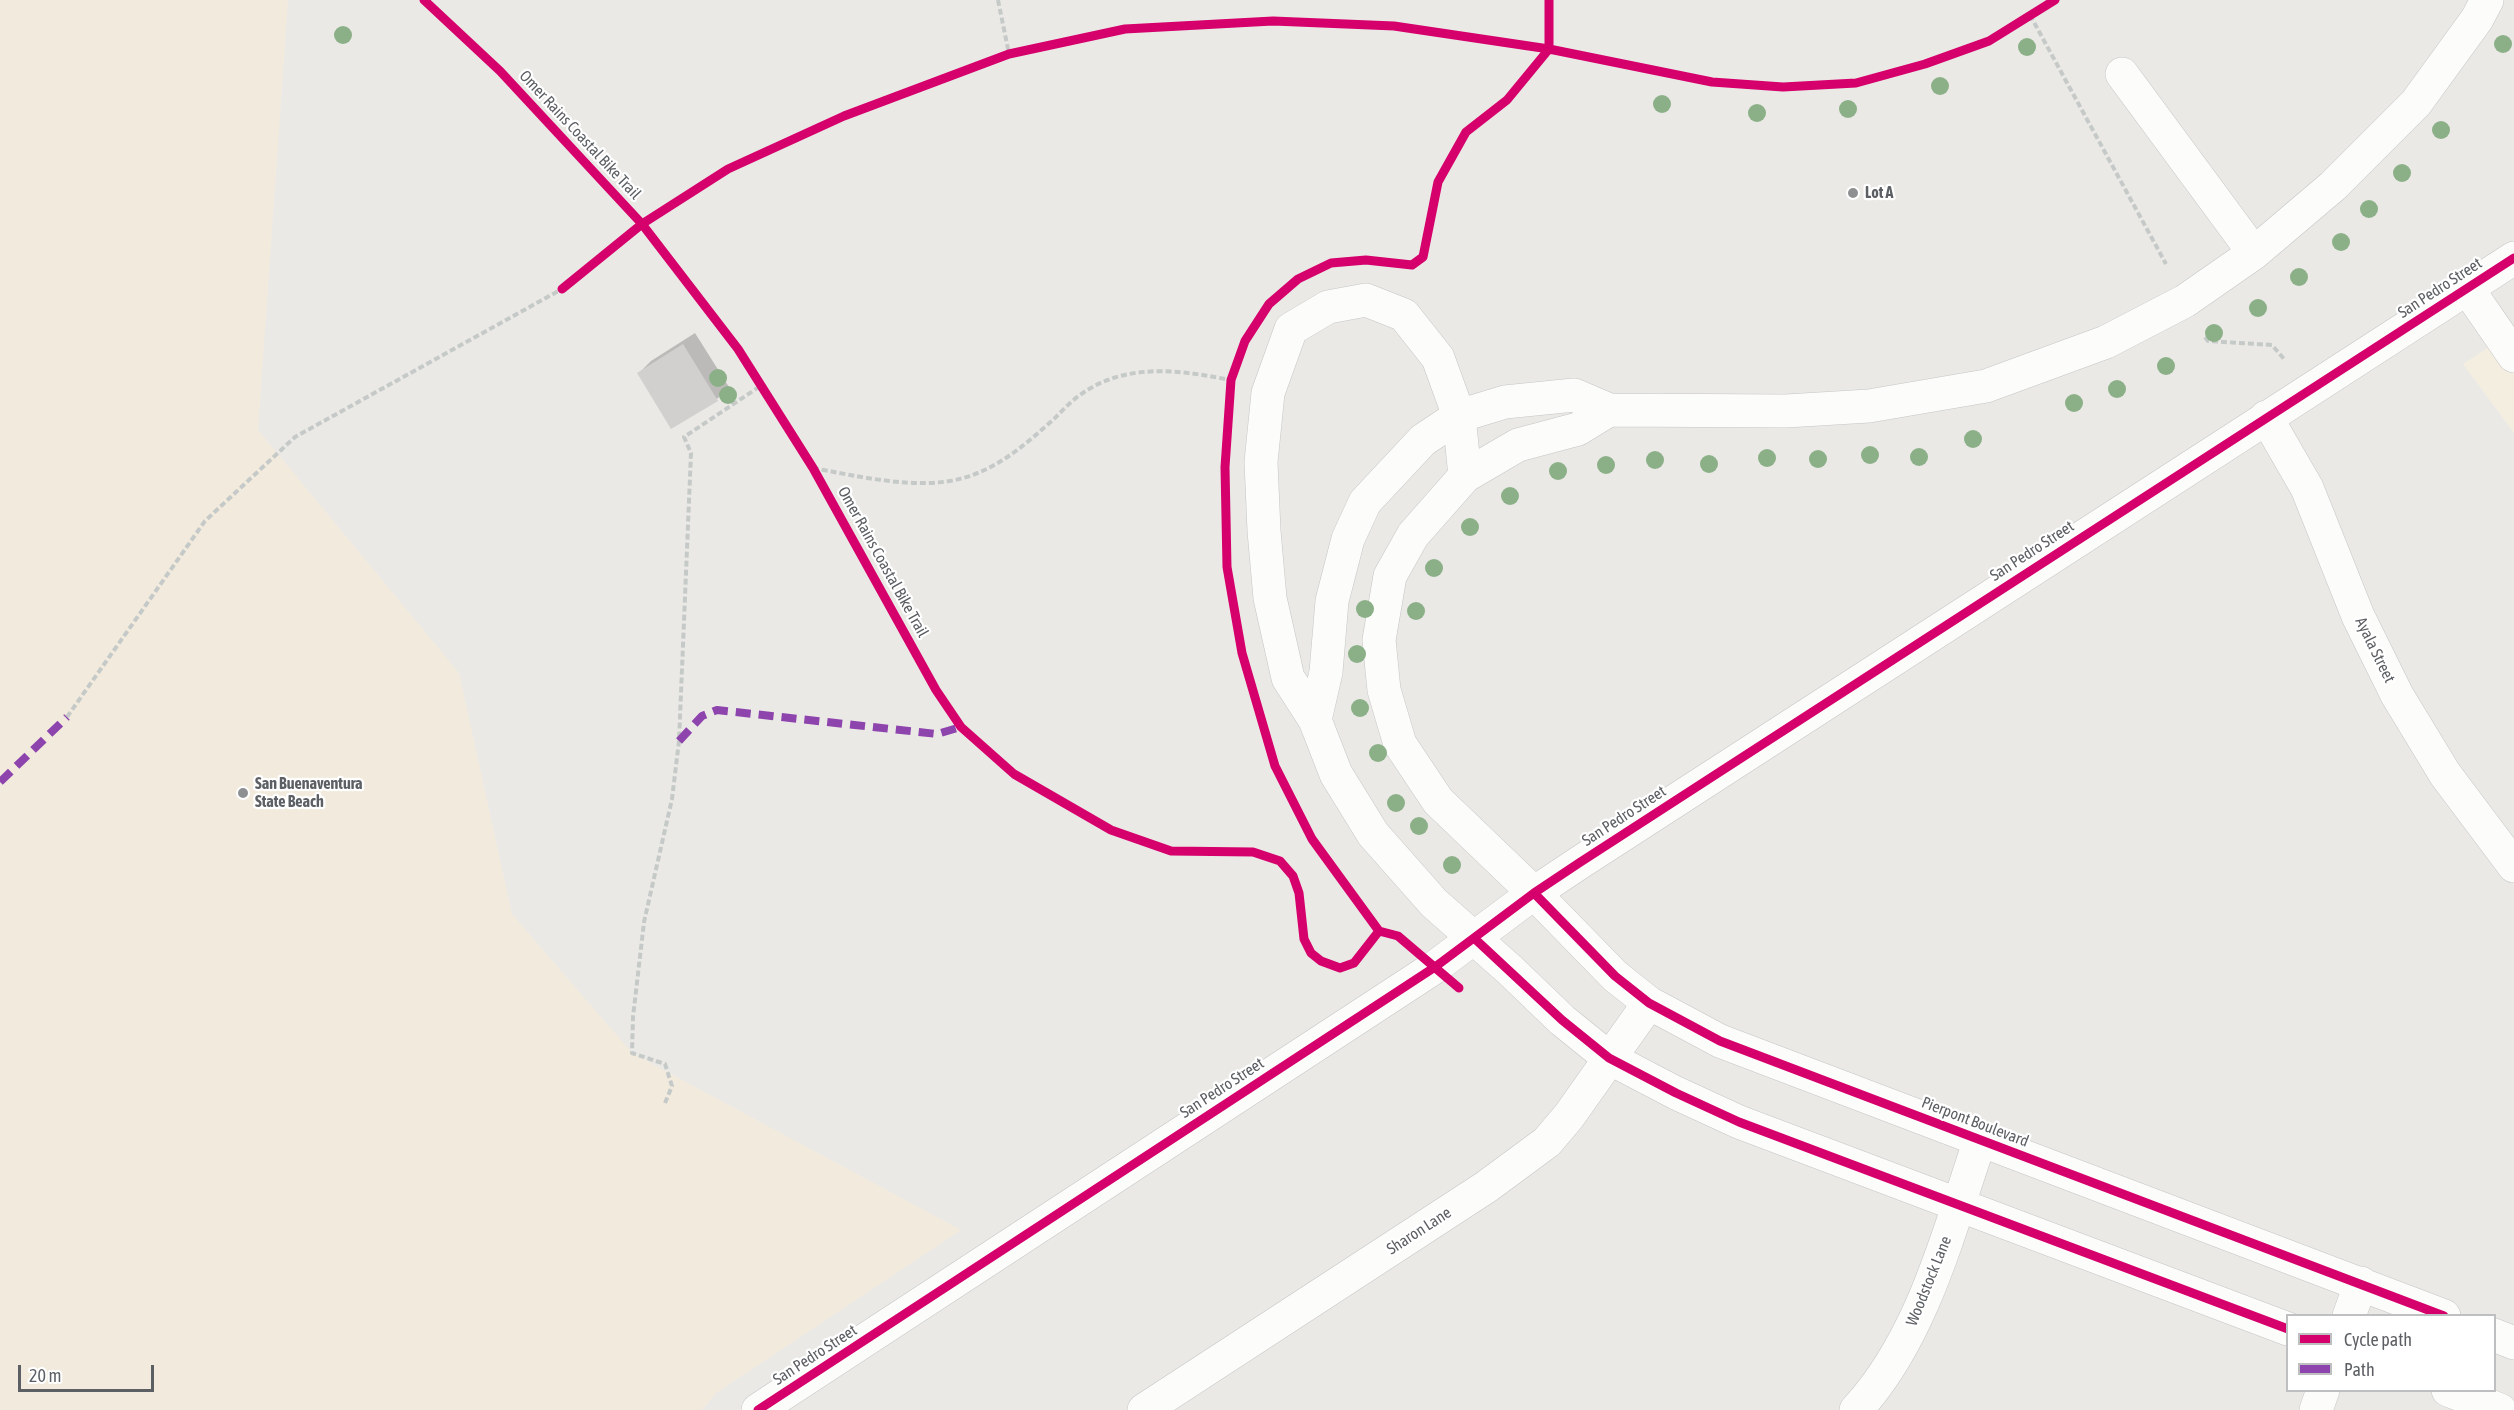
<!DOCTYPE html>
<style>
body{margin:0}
#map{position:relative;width:2514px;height:1410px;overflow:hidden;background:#ebe9e6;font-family:"Asap Condensed",sans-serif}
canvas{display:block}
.legend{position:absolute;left:2286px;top:1314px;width:210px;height:78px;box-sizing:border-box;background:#fff;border:2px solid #bebfc1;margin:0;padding:8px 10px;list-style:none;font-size:18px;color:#5c5f63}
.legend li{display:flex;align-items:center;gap:12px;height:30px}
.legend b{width:30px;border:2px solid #bebfc1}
.scale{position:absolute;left:18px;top:1365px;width:136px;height:27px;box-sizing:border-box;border:3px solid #5c5f63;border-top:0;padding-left:8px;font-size:18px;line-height:21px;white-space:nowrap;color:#5c5f63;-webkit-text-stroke:4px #fff;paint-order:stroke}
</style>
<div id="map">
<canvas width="2514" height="1410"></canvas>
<ul class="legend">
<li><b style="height:8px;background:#d6006c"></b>Cycle path</li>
<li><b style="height:8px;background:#8e44ad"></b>Path</li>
</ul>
<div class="scale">20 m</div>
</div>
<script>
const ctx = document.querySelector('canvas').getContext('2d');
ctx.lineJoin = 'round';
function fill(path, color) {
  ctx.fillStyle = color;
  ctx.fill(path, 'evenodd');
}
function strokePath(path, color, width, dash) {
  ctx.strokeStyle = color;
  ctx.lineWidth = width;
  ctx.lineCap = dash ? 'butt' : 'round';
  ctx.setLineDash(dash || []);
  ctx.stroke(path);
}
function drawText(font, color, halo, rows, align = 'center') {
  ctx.font = font + ' "Asap Condensed",sans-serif';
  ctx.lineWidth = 4.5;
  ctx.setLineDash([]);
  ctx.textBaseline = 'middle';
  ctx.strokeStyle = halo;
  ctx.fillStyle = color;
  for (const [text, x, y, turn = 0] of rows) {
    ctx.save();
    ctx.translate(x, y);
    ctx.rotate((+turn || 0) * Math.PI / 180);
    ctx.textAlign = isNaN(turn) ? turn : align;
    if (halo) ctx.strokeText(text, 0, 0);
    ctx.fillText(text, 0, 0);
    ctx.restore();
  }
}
fill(new Path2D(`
 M2514,331V433L2463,364Z`), '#f4eee0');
fill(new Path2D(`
 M0,0H288L258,430L459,673L512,914L632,1053L961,1230L716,1393L702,1410H0Z`), '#f2ebdd');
fill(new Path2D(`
 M695,333L729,387L717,399L639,373L651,361Z`), '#0003');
fill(new Path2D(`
 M683,344L718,401L671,429L637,373Z`), '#d1d0cf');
const minor = new Path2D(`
 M2122,74L2254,253
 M2467,288L2514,356
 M1609,410L1578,429L1518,445L1465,476L1413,535L1390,576L1379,640L1384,690L1400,744L1438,801L1534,893L1615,976L1649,1003L1720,1041L2444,1316
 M2266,417L2307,488L2358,616L2397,695L2445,774L2514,866
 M1315,720L1288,678L1270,598L1264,531L1261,462L1268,393L1291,329L1328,307L1366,300L1404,315L1438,358L1459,416L1465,476
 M2349,1316L2361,1283
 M2288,1329L1739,1122L1676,1093L1609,1058L1562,1020L1510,970L1434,903L1373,834L1336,774L1315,720L1326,672L1332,601L1348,539L1365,502L1423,440L1459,416L1505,402L1574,395L1609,410L1786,411L1869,406L1986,386L2106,342L2185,301L2254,253L2333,186L2416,103L2477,19L2487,0
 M2494,1335L2514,1343
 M2448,1390L2500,1410
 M758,1410L1435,967L1534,893L1579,863L2514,258
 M1144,1410L1486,1187L1547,1142L1569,1116L1649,1003
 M1856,1410C1922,1339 1949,1231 1980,1140
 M2316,1410L2323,1390`);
strokePath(minor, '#c5c5c6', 34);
strokePath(new Path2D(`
 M998,0L1009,54
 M2030,15L2166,264
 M2205,337L2208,341L2272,345L2284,359
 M813,468C857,476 919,491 963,478C999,468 1026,444 1054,419C1062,411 1071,401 1080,395C1125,362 1180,370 1230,380
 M67,717L205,521L295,437L562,289
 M665,1103L672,1086L665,1064L632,1053L633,1017L644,922L672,799L679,741L691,453L684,437L762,385`), '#c5cac8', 4, [6, 3]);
strokePath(minor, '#fcfcfb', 33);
strokePath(new Path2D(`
 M679,741L702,716L717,710L937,734L961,727
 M0,782L67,717`), '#8e44ad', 8, [15, 8]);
strokePath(new Path2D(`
 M424,0L500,71L642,224L738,349L813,468L936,690L961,727L1014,774L1111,830L1171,851L1253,852L1280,861L1293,876L1299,893L1304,939L1311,953L1321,961L1340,968L1354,963L1379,931
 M562,289L642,224L728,169L844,116L1009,54L1125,29L1273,21L1394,26L1549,49L1712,82L1783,87L1856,83L1925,64L1989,41L2055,0
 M1534,893L1615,976L1649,1003L1720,1041L2444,1316
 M1474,938L1562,1020L1609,1058L1676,1093L1739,1122L2288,1329
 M1459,988L1398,936L1379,931L1312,839L1275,766L1242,653L1227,567L1225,467L1231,380L1245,341L1269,304L1298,279L1331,263L1366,260L1412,265L1423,257L1438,182L1466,132L1507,100L1549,49V0
 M758,1410L1435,967L1534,893L1579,863L2514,258`), '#d6006c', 9);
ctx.fillStyle = '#8bb088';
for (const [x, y] of [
 [343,35],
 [2503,44],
 [2027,47],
 [1940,86],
 [1662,104],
 [1848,109],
 [1757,113],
 [2441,130],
 [2402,173],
 [2369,209],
 [2341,242],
 [2299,277],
 [2258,308],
 [2214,333],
 [2166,366],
 [718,378],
 [2117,389],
 [728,395],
 [2074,403],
 [1973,439],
 [1870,455],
 [1919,457],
 [1767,458],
 [1818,459],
 [1655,460],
 [1709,464],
 [1606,465],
 [1558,471],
 [1510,496],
 [1470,527],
 [1434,568],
 [1365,609],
 [1416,611],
 [1357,654],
 [1360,708],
 [1378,753],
 [1396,803],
 [1419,826],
 [1452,865]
]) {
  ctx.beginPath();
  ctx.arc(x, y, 9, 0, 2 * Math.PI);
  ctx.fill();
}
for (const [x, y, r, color] of [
 [1853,193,6,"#8e8f91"],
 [243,793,6,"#8e8f91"]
]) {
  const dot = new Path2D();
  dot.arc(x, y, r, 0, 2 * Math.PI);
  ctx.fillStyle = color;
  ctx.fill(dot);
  strokePath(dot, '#fff', 2);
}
drawText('16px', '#5c5f63', '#fff', [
 ["Omer Rains Coastal Bike Trail",580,135,47],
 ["San Pedro Street",2440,288,-33],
 ["San Pedro Street",2032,551,-33],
 ["Omer Rains Coastal Bike Trail",883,562,61],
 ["Ayala Street",2375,650,64],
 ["San Pedro Street",1624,816,-33],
 ["San Pedro Street",1222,1088,-33],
 ["Pierpont Boulevard",1975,1122,21],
 ["Sharon Lane",1419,1231,-33],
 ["Woodstock Lane",1929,1281,-68],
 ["San Pedro Street",815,1355,-33]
]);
drawText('bold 16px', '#5c5f63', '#fff', [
 ["Lot A",1865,193],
 ["San Buenaventura",255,784],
 ["State Beach",255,802]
], 'left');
</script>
